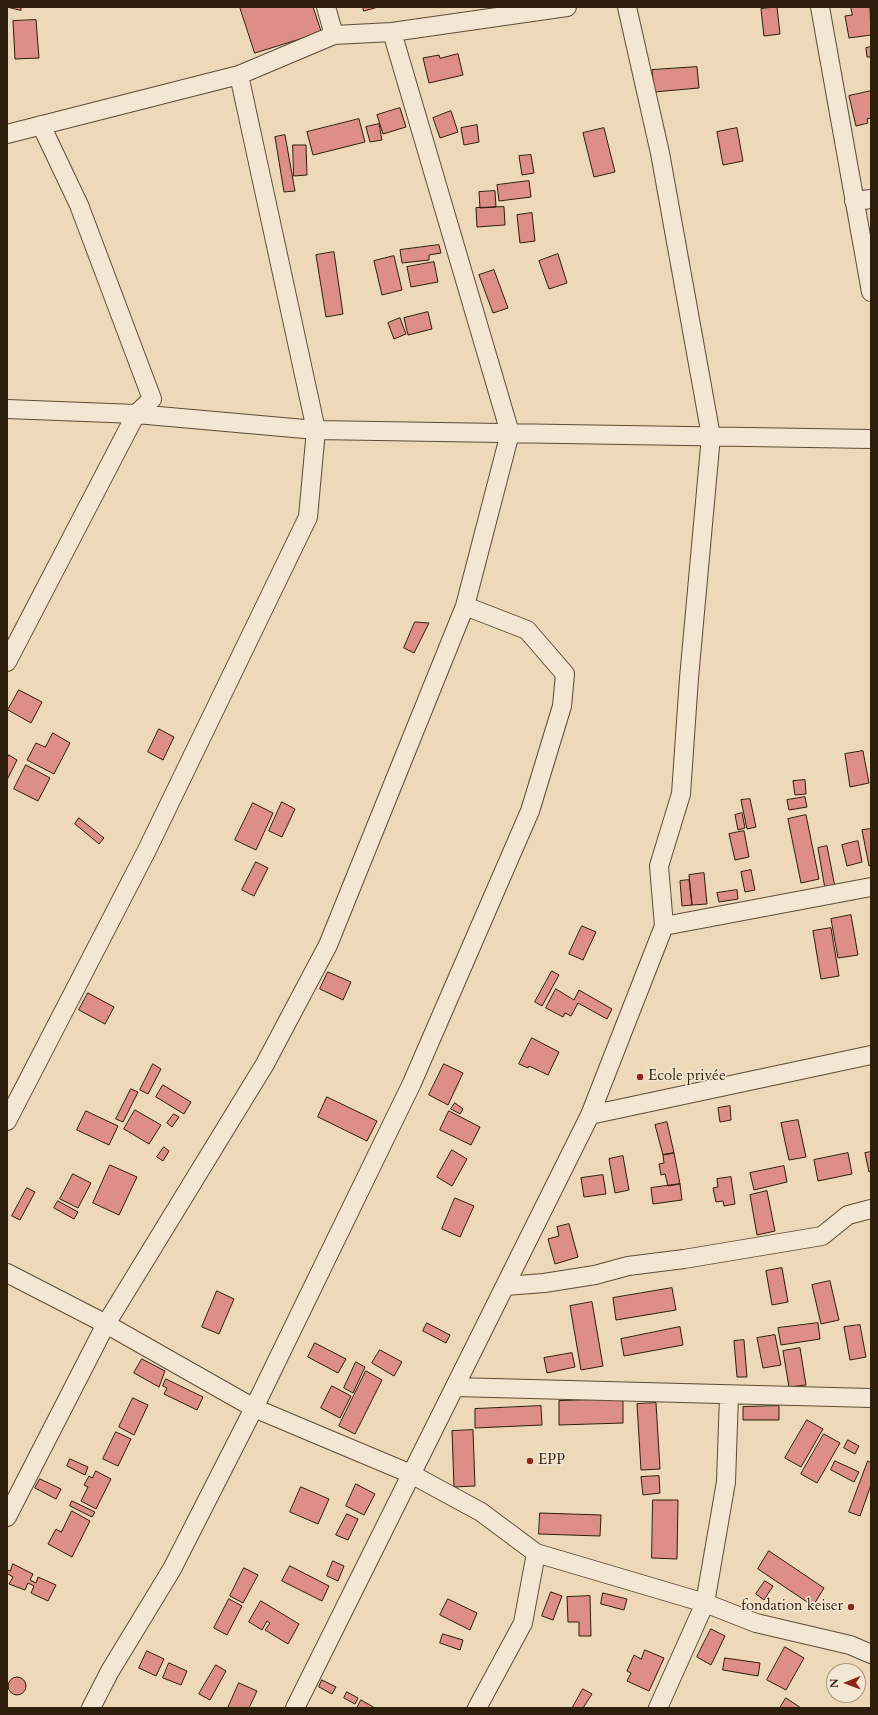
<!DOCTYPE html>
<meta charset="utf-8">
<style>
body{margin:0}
#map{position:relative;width:878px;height:1715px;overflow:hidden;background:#edd9b9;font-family:Cardo,serif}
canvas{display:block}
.frame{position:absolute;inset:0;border:8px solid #2d1d0b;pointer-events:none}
.north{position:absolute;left:826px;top:1663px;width:40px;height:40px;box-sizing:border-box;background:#f3e6d2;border:1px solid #a49682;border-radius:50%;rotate:269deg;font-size:11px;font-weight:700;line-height:16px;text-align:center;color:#2d1d0b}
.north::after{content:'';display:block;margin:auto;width:14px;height:18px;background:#8f2418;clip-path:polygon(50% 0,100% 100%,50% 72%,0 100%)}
</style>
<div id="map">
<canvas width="878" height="1715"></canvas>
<div class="frame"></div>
<div class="north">N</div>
</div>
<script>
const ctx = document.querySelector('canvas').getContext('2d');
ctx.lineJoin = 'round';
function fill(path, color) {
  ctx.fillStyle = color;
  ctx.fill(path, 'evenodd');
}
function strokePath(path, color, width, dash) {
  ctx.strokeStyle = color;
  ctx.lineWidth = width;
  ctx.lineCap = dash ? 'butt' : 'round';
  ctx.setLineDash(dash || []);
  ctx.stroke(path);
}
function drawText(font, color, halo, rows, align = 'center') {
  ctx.font = font + ' Cardo,serif';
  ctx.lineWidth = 3;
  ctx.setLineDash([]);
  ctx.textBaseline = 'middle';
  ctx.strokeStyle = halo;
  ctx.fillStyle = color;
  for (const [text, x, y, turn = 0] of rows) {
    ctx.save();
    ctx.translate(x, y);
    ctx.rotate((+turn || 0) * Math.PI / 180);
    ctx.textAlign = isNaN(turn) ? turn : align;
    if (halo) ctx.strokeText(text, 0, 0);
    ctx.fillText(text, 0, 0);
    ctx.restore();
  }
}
const building = new Path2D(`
 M7,7H21V10Z
 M240,7H313L321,31L316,34L255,53Z
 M363,7H378L364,11Z
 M777,7L780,34L764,36L761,9Z
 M851,7H870L871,35L849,38L845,16L852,15Z
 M36,20L39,58L15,59L13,21Z
 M871,47V57H867L866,48Z
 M458,54L463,75L429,83L423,58L439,55L440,58Z
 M697,67L699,88L654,92L652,70Z
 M871,91V118L867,119L868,123L856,126L849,96Z
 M400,108L406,127L383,134L377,115Z
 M451,111L458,132L440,138L433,118Z
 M359,119L365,142L313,155L307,132Z
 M379,124L382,140L370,142L366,127Z
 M477,125L479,142L464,145L461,128Z
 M604,128L615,172L594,177L583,133Z
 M737,128L743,161L723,165L717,132Z
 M285,135L295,191L284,192L275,137Z
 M293,145H306L307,175L294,176Z
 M531,155L534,173L522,175L519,156Z
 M529,181L531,197L499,201L497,185Z
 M495,191L496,207L480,208L479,192Z
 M504,207L505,225L477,227L476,208Z
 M532,213L535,241L520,243L517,215Z
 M439,245L441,253L429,255V260L402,263L400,250Z
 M334,252L343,314L326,317L316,255Z
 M558,254L567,283L549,289L539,261Z
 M394,256L402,290L382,295L374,261Z
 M434,262L438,282L411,287L407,267Z
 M494,270L508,308L493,313L479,275Z
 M428,312L432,329L408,335L404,318Z
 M400,318L406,334L394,339L388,323Z
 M415,622L429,623L414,653L404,648Z
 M19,690L42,702L31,723L8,710Z
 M159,729L174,737L163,760L148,752Z
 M53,733L70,743L54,774L27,760L36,743L45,747Z
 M863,751L869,783L850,787L845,754Z
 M9,755L17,760L7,780V759Z
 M26,765L50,778L38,801L14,789Z
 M805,780L806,794L795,795L793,781Z
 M805,797L807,807L789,810L787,800Z
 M750,799L756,827L747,829L741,800Z
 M282,802L295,809L282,837L269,831Z
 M253,803L273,813L256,850L235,840Z
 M742,813L745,828L738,830L735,815Z
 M806,815L819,879L801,883L788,819Z
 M79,818L104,838L99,844L75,824Z
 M871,829V865L869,866L862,830Z
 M744,831L749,857L735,860L729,834Z
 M858,841L862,862L847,866L842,845Z
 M827,846L835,887L825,889L818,848Z
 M256,862L268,868L254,896L242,890Z
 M751,870L755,890L745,892L741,872Z
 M704,873L707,904L692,905L689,875Z
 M689,880L692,905L682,906L680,881Z
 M737,890L738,899L719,902L717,893Z
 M851,915L858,955L838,958L831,919Z
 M582,926L596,932L583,960L569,954Z
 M831,928L839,976L821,979L813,931Z
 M552,971L559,975L542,1006L535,1002Z
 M328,972L351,982L343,1000L320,989Z
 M556,989L574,1000L579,990L612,1009L607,1019L578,1003L571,1016L565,1013L563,1017L546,1008Z
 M88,993L114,1007L105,1024L79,1010Z
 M532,1038L559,1052L548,1075L529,1066L528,1068L519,1064Z
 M153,1064L161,1069L148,1094L140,1090Z
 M444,1064L463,1073L448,1105L429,1095Z
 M163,1085L191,1102L184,1114L156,1097Z
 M131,1089L138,1092L123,1122L116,1119Z
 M327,1097L377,1121L367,1141L318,1117Z
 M455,1103L463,1109L460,1114L451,1109Z
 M730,1106L731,1120L720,1122L718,1108Z
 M135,1110L161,1125L149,1144L124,1129Z
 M86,1111L118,1126L109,1145L77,1130Z
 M449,1111L480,1127L471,1145L440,1130Z
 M174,1114L179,1117L172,1127L167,1123Z
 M798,1120L806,1157L789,1160L781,1123Z
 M667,1122L674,1153L663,1155L655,1125Z
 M164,1147L169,1151L163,1161L157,1157Z
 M452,1150L467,1159L452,1186L437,1177Z
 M871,1152V1171L869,1172L865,1153Z
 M674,1153L680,1184L668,1186L665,1174L661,1175L659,1164L664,1163L663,1155Z
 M848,1153L852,1174L818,1181L814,1160Z
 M623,1156L629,1190L615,1193L609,1159Z
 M110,1165L137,1177L119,1215L93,1203Z
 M784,1166L787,1182L754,1190L750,1173Z
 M73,1174L91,1183L78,1208L60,1199Z
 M603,1175L606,1194L584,1197L581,1178Z
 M731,1177L735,1204L724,1206L723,1201L716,1202L713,1188L718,1187L717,1179Z
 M680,1184L682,1200L653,1204L651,1188Z
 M27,1188L35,1192L20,1220L12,1216Z
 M767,1191L775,1231L757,1235L750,1195Z
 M455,1198L474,1206L460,1237L442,1229Z
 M58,1201L78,1212L74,1219L54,1208Z
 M569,1224L578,1257L555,1264L548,1239L559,1236L557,1227Z
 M782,1268L788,1302L772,1305L766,1271Z
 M830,1281L839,1320L821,1324L812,1285Z
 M672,1288L676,1310L616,1320L613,1298Z
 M217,1291L234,1299L219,1334L202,1327Z
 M592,1302L603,1366L581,1370L570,1306Z
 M427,1323L450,1335L446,1343L423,1331Z
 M818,1323L820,1339L781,1345L778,1328Z
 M860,1325L866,1357L850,1360L844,1327Z
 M680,1327L683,1345L624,1356L621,1339Z
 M775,1335L781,1365L763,1368L757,1338Z
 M744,1340L747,1377H737L734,1341Z
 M315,1343L346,1359L338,1373L308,1357Z
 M800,1348L806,1385L789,1387L783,1351Z
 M380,1350L402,1362L394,1376L372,1363Z
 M572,1353L575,1367L547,1373L544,1358Z
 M142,1359L165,1371L159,1387L134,1373Z
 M356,1362L365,1367L353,1393L344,1388Z
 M366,1371L382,1380L355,1434L339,1426Z
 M166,1379L203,1397L197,1410L164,1394L167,1388L163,1386Z
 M332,1386L351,1396L340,1418L321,1408Z
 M133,1398L148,1405L134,1435L119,1427Z
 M623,1399V1423L559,1425V1401Z
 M656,1403L660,1469L641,1470L637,1404Z
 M541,1406L542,1425L475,1428V1409Z
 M779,1406V1420H743V1407Z
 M807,1420L823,1429L801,1467L785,1458Z
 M473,1430L475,1486L454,1487L452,1431Z
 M116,1432L131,1439L118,1466L103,1459Z
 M824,1434L840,1443L817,1483L801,1474Z
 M848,1440L859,1446L855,1454L844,1448Z
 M70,1459L88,1467L85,1475L67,1466Z
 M835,1461L859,1472L854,1482L831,1470Z
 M868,1461L871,1463V1485L860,1516L849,1512Z
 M96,1471L111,1479L96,1509L81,1501L88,1487L84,1485L89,1476L92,1478Z
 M659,1476L660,1493L643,1495L641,1477Z
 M40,1479L61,1489L56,1499L35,1488Z
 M356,1484L375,1494L364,1515L346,1506Z
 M301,1487L329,1499L318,1524L290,1512Z
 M653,1500H678L677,1559L652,1558Z
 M72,1501L95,1512L92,1517L70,1506Z
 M72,1511L90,1521L72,1557L48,1544L56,1529L61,1532Z
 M540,1513L601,1515L600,1536L539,1534Z
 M347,1514L358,1519L348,1540L336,1535Z
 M769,1551L824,1588L813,1606L758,1569Z
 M333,1561L344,1566L338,1581L327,1576Z
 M13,1564L33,1574L30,1580L36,1583L38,1577L56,1585L48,1601L31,1593L34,1586L28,1583L25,1590L9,1584L13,1577L8,1574L7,1575V1571L8,1570L10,1571Z
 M290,1566L329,1586L322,1601L282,1581Z
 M244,1568L258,1575L243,1603L230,1596Z
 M765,1581L773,1586L764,1600L756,1594Z
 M551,1592L562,1596L553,1620L542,1616Z
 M603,1593L627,1599L624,1610L601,1604Z
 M590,1596L591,1636H579V1622H568L567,1597Z
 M229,1599L242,1606L227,1635L214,1628Z
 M448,1599L477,1613L470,1630L440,1615Z
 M261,1601L299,1624L288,1644L265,1630L270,1623L267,1621L262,1630L249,1622Z
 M711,1629L725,1636L711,1665L697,1657Z
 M443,1634L463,1640L460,1650L440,1643Z
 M785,1647L804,1658L786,1690L767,1680Z
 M645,1650L664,1658L649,1691L627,1681L631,1673L627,1671L634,1655L641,1659Z
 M147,1651L164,1659L156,1676L139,1668Z
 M725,1658L760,1663L758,1676L723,1670Z
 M169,1663L187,1671L181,1685L163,1678Z
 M216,1665L226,1671L210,1700L199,1694Z
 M8 1686a9 9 0 1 1 18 0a9 9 0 1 1-18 0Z
 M322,1680L336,1687L332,1694L319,1687Z
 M239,1683L257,1691L249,1708H228Z
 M583,1689L592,1694L583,1708H575L573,1707Z
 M347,1692L358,1698L355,1704L344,1698Z
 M786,1698L801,1708H780Z
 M361,1700L375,1708H357Z`);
fill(building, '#dc8e87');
strokePath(building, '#2d1d0b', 1);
const minor = new Path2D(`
 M326,7L334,35L392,32L567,7
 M820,7L871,292
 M7,134L239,75L334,35
 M854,201L871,199
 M7,409L136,414L316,430L871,439
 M7,662L136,414L152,399L79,205L41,125
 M664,926L871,887
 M590,1115L664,926L659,866L681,794L689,678L711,436L660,153L627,7
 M7,1121L147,850L308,517L316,430L239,75
 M7,1273L106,1324L254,1408L411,1474L481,1512L536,1553L705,1603L756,1623L850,1645L871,1654
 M505,1286L544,1283L595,1275L628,1266L684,1259L822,1236L848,1215L871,1209
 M455,1387L871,1398
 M7,1517L106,1324L265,1064L328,945L465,606L510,433L392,32
 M91,1708L110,1671L172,1569L254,1408L412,1083L530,811L562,706L565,674L527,630L465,606
 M295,1708L590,1115L871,1055
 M477,1708L523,1623L536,1553
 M658,1708L705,1603L726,1482L729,1395`);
strokePath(minor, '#5d4c36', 20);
strokePath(minor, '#f3e6d2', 18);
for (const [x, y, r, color] of [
 [640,1077,4,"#8f2418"],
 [530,1461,4,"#8f2418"],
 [851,1607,4,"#8f2418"]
]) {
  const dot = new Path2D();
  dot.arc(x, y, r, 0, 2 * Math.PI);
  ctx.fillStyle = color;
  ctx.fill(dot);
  strokePath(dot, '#f3e6d2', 1.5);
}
drawText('15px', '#2d1d0b', '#f3e6d2', [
 ["Ecole privée",648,1077],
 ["EPP",538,1461],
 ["fondation keiser",843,1607,"right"]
], 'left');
</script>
